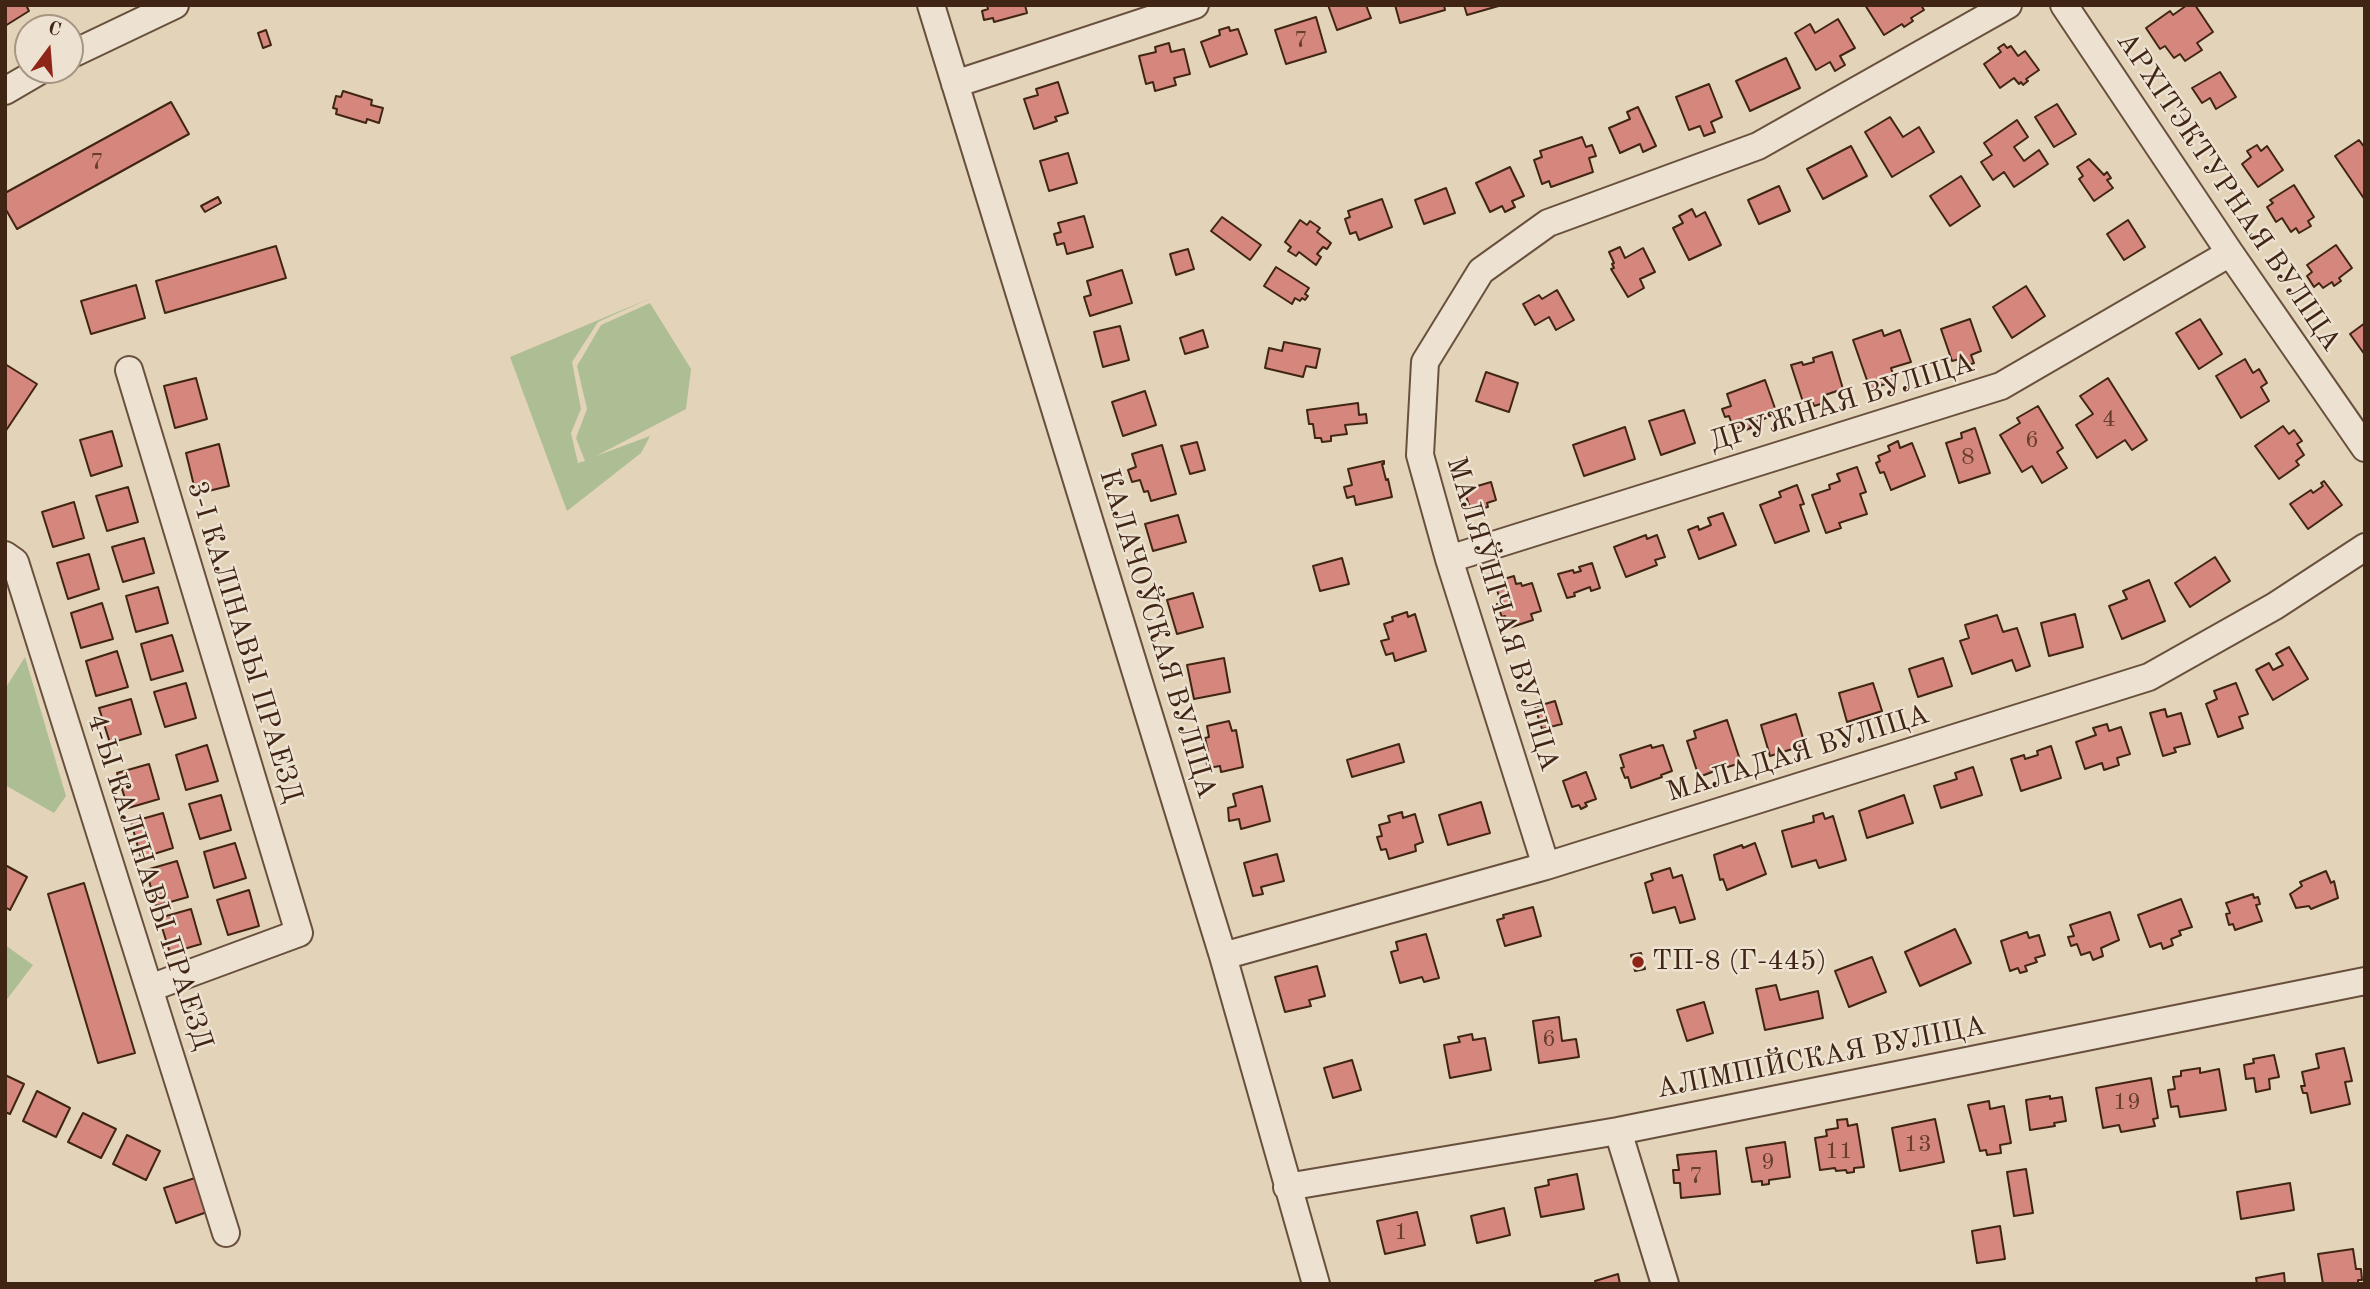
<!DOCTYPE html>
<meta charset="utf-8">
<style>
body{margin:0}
#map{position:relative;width:2370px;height:1289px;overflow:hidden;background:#e3d3b8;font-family:"Old Standard TT",serif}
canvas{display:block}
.frame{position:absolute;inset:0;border:7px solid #402514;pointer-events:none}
.north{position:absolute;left:14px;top:14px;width:70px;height:70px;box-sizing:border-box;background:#ede2d1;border:2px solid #a89685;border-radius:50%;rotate:16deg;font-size:19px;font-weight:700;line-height:28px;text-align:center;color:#402514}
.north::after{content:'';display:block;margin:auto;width:24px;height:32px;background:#8f2418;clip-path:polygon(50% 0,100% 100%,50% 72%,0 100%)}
</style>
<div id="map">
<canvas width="2370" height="1289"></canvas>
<div class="frame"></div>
<div class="north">С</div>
</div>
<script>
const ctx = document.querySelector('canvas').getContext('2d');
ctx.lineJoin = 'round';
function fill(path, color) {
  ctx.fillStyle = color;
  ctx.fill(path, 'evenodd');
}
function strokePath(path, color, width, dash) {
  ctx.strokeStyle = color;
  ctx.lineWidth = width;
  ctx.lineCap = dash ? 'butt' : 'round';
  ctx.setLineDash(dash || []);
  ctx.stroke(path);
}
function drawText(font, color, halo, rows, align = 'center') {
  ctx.font = font + ' "Old Standard TT",serif';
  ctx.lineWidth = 5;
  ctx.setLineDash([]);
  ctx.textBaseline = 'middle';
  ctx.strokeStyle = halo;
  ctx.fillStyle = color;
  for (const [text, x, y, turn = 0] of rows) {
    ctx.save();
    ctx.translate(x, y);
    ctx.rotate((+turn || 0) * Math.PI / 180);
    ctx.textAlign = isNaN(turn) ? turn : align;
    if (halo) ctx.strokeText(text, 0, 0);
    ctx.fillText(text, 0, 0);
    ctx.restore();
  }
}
fill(new Path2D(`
 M651,298L598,322L572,362L581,409L571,433L578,463L585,461L576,438L587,409L577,366L601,325L650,303L691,369L686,409L596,456L650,436L641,453L567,511L510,357Z
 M25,657L66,796L54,813L5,785V689Z
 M5,945L33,965L5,1002Z`), '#aebe94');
const building = new Path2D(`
 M5,5H26L29,11L5,26Z
 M987,5H1025L1027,13L994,22L993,18L984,20L982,11L988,9Z
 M1328,5H1366L1371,18L1337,30Z
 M1395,5H1444L1445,10L1400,23Z
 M1464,5H1502L1467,15Z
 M1865,5H1921L1924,10L1911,18L1913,21L1904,27L1902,24L1884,35Z
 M2187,5H2195L2213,32L2197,43L2202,50L2185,61L2180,54L2174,58L2165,46L2160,49L2146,28L2170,11L2173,15Z
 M1316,17L1326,52L1286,64L1275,30Z
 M1838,19L1855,48L1840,56L1845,65L1835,71L1830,62L1816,70L1795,33L1810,24L1815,33Z
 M1229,27L1230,31L1238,29L1247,54L1210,67L1201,42L1220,35L1219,30Z
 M266,30L271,45L263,48L258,33Z
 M1169,43L1171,52L1184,49L1190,74L1174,78L1176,85L1155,91L1153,82L1146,84L1139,56L1156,52L1155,47Z
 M2004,44L2007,48L2011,46L2018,56L2025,51L2039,70L2026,79L2028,81L2023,85L2021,82L2019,84L2014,78L2000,88L1984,64L2001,52L1998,48Z
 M1786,58L1800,88L1750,111L1736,81Z
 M2220,72L2236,97L2216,109L2210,98L2202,103L2192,88Z
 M1058,82L1068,113L1055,117L1057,121L1034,129L1024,99L1038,95L1036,89Z
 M1709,84L1722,117L1711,122L1715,132L1704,136L1700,126L1689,130L1676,97Z
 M343,91L372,100L371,105L383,108L379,123L367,119L366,123L336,114L337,109L333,108L336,96L341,97Z
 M171,102L189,134L17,229L5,208V193Z
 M2057,104L2076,134L2054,147L2035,117Z
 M1638,107L1656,146L1643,152L1640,144L1620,153L1609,128L1630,119L1627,112Z
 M1890,117L1903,137L1919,127L1934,152L1892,177L1865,132Z
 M2017,120L2028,137L2014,147L2024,161L2039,150L2048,164L2014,187L2004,172L1993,180L1981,162L1992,155L1984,143Z
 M1582,137L1586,147L1592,145L1596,156L1589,158L1593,172L1551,187L1549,181L1542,184L1534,160L1542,157L1540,151Z
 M2359,140L2365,148V200L2335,156Z
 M2257,145L2261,151L2267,146L2283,170L2258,187L2242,164L2251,157L2247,151Z
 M1851,146L1867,176L1823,199L1807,169Z
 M1068,153L1077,183L1049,191L1040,161Z
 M2089,159L2104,175L2107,172L2111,178L2107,180L2113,188L2094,201L2079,179L2083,176L2077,167Z
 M1510,167L1524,196L1512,201L1515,207L1505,212L1502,206L1490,212L1476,183Z
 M1961,176L1980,206L1950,226L1930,196Z
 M2294,185L2314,217L2308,221L2311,226L2299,233L2296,228L2291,232L2282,218L2276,222L2267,207L2273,203L2270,200Z
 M1779,186L1790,211L1759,224L1748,200Z
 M1446,188L1455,213L1424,224L1415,200Z
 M218,197L221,203L205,212L201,206Z
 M1382,199L1392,227L1359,240L1356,232L1350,234L1345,219L1350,217L1348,211Z
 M1692,209L1696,217L1705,212L1721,245L1689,260L1673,228L1683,223L1679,216Z
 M1084,216L1093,247L1067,254L1064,243L1057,245L1054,234L1061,232L1058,223Z
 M1222,217L1261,245L1250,260L1211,231Z
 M1300,220L1307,225L1310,221L1320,228L1317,232L1331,243L1327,249L1323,247L1317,254L1321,257L1316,265L1299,252L1296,256L1288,251L1291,247L1285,242Z
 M2128,220L2145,247L2124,260L2107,234Z
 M2336,245L2352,268L2339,278L2341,281L2334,286L2332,282L2323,288L2319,283L2314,287L2307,276L2312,272L2307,265Z
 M276,246L286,278L165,313L156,281Z
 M1620,247L1625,258L1643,248L1655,272L1640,279L1644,288L1628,297L1611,269L1614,268L1612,264L1614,263L1609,252Z
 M1188,249L1194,269L1176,275L1170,254Z
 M1276,267L1309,288L1305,294L1308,296L1305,300L1302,298L1300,301L1295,298L1292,304L1264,286Z
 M1122,270L1132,303L1090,316L1084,297L1091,295L1087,281Z
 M136,285L145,318L91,334L81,301Z
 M2026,286L2045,316L2012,338L1993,307Z
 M1557,290L1574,320L1556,330L1549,317L1535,325L1523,304L1539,295L1542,299Z
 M1970,319L1981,351L1971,355L1974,363L1963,367L1960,359L1952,361L1941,329Z
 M2200,319L2222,354L2199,369L2176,333Z
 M2365,323V355L2350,334Z
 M1120,326L1129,360L1103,367L1094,332Z
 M1203,330L1208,347L1185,354L1180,338Z
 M1882,330L1884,336L1900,330L1911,362L1891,368L1895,381L1870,389L1853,340Z
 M1284,342L1320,349L1316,368L1306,366L1303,377L1265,368L1269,348L1282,351Z
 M1832,352L1843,389L1825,395L1827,402L1814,406L1811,399L1803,402L1791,365L1802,362L1803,365L1814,362L1813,358Z
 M2245,359L2253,373L2259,369L2267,383L2261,387L2269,401L2241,418L2216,376Z
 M5,364L37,384L5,432Z
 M1486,372L1518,383L1509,412L1476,401Z
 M196,378L207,419L175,428L164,386Z
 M2108,378L2147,440L2132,450L2125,440L2097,458L2076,425L2093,414L2080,396Z
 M1765,380L1777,414L1750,424L1751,428L1743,431L1741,427L1734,430L1729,416L1725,417L1722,409L1731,406L1727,394Z
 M1145,391L1156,425L1123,436L1112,402Z
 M1358,403L1359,415L1366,414L1367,423L1345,425L1347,434L1331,436V441L1322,442L1321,438H1315L1313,424H1309L1307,410Z
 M2038,406L2063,448L2057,452L2067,468L2042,483L2032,466L2022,472L2000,435L2020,423L2017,418Z
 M1684,410L1695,443L1661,455L1649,421Z
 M2283,426L2289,434L2294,430L2302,441L2297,444L2304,455L2296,461L2299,465L2279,479L2255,446Z
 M1625,427L1635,459L1584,476L1573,445Z
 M1975,428L1990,473L1959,483L1946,443L1962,438L1961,433Z
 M112,431L122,466L91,476L80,440Z
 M1898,441L1900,448L1912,443L1925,476L1891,490L1884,472L1880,473L1876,463L1880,461L1878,456L1890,451L1888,446Z
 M1197,442L1205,470L1190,474L1181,446Z
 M219,444L229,486L196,494L186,453Z
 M1162,445L1176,494L1151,501L1148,491L1144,492L1140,480L1132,482L1128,470L1136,467L1132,454Z
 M1384,461V464H1382L1386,480L1388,479L1392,497L1356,505L1354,496L1347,498L1344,487L1352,485L1348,469Z
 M1857,467L1866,492L1860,494L1867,514L1839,523L1841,528L1826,533L1812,495L1830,489L1829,485L1840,481L1837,474Z
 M2324,481L2342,505L2308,529L2290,504L2311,490L2313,493L2323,486L2321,483Z
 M1491,482L1496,500L1487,503L1488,507L1480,509L1479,505L1470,508L1464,490Z
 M1797,485L1804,504L1800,505L1809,531L1775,543L1760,505L1781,497L1779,492Z
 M128,487L138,522L107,531L96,496Z
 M74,502L84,538L53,547L42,512Z
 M1723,513L1736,545L1699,559L1688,530L1698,526L1699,530L1711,525L1708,518Z
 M1178,515L1186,542L1153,551L1145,524Z
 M1646,535L1647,539L1657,535L1665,557L1655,560L1657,565L1626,577L1614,547Z
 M144,538L154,573L123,582L112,547Z
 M89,554L99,589L68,599L57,563Z
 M2215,557L2230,581L2190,607L2175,583Z
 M1342,558L1349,584L1320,591L1313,566Z
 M1592,563L1600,588L1591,591L1590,587L1574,593L1575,596L1567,598L1558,574L1573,570L1574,573L1581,571L1579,567Z
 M1514,576L1516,584L1521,583L1522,586L1532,583L1541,611L1531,614L1533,620L1509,628L1505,616L1502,617L1497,604L1501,603L1497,590L1507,587L1504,579Z
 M2149,580L2165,621L2122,639L2109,606L2127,599L2123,591Z
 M158,587L168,623L136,632L126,596Z
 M1193,593L1203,627L1177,634L1167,600Z
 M102,603L113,639L81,648L71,613Z
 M1407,612L1408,617L1415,614L1426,651L1395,661L1393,653L1386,655L1381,641L1389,639L1384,624L1393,621L1392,617Z
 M2075,614L2083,647L2049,656L2041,623Z
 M1997,615L2003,632L2017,628L2030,666L2016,671L2012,660L1972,674L1960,641L1969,638L1965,625Z
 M172,635L183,671L151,680L141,644Z
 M2289,647L2308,679L2273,700L2256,670L2269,663L2273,670L2283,665L2276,654Z
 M117,651L128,687L96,696L86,661Z
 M1224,658L1230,692L1194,699L1187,665Z
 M1943,658L1952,686L1918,697L1909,669Z
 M186,683L196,718L165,727L154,692Z
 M1873,683L1882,711L1847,722L1839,693Z
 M2236,683L2248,714L2239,717L2243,728L2218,737L2206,704L2217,699L2214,691Z
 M131,699L141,734L110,743L99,708Z
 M1555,701L1562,724L1542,729L1535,707Z
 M2165,709L2167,717L2181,713L2190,744L2174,748L2176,752L2163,756L2150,713Z
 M1796,714L1805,745L1770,756L1761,725Z
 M1727,720L1741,763L1724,768L1722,763L1710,766L1712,772L1699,777L1687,741L1696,738L1694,731Z
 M1229,721L1232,731L1236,730L1243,767L1221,772L1220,766L1208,768L1204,752L1208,751L1205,738L1209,737L1207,726Z
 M2107,724L2109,731L2121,727L2130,754L2117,758L2119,765L2104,770L2102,763L2085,769L2076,742L2096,735L2093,728Z
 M1399,744L1404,762L1352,777L1347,760Z
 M207,745L218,781L186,790L176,755Z
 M1651,745L1652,748L1663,745L1672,771L1661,775L1662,777L1631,788L1628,777L1625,778L1621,768L1624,767L1620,755Z
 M2051,746L2061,778L2021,791L2011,759L2024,755L2025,759L2038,755L2037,751Z
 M149,764L159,799L128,808L117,773Z
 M1973,767L1982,795L1941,808L1934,786L1957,779L1955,773Z
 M1586,772L1596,799L1585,803L1587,806L1581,809L1579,805L1572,807L1563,781Z
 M1262,786L1270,821L1241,829L1239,819L1229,821L1228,808L1236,806L1233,794Z
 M221,795L231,830L200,839L189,804Z
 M1904,795L1913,823L1867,838L1859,811Z
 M1481,802L1490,833L1448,845L1439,815Z
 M1402,812L1403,818L1415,814L1423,842L1415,845L1416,851L1389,859L1386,849L1381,850L1377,837L1382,836L1379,825L1390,822L1388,816Z
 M163,813L173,848L141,858L131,822Z
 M1823,813L1825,819L1833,816L1846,860L1819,868L1816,860L1792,867L1782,831L1814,822L1813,816Z
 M235,843L246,878L214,888L204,852Z
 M1755,843L1766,874L1727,890L1723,879L1720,880L1714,855L1742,845L1743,848Z
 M1277,854L1284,881L1261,887L1263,894L1253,896L1244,863Z
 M177,861L188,897L156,906L146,870Z
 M5,865L27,877L10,910L5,907Z
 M1670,868L1673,878L1682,875L1695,919L1680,923L1675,907L1653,913L1645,883L1653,880L1651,874Z
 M2326,871L2331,883L2334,881L2338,898L2311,909L2309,906L2296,908L2290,894L2302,886L2300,882Z
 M84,883L135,1053L98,1063L48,894Z
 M249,890L259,926L228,935L217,900Z
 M2253,894L2254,898L2258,897L2260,904L2256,905L2262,921L2235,930L2233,924L2229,925L2226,914L2230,913L2226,903Z
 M2181,899L2192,927L2179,931L2181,935L2171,939L2173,945L2163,949L2161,943L2150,947L2138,915Z
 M1533,907L1541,936L1505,946L1497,920L1504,918L1503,915Z
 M191,909L201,944L170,953L159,918Z
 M2110,912L2119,940L2101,948L2103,956L2093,960L2090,952L2081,955L2077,944L2071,946L2068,937L2074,936L2070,925Z
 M1955,929L1971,963L1920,986L1905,952Z
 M2027,932L2029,938L2039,935L2045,955L2035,958L2037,962L2025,966L2027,971L2020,973L2018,968L2010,971L2001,941Z
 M1426,934L1439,978L1424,982L1422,977L1400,983L1391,952L1398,950L1396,942Z
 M1641,953L1645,969L1635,971L1631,955Z
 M1872,957L1886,992L1849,1007L1835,971Z
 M1317,966L1325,996L1309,1000L1311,1006L1285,1012L1275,977Z
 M1776,985L1780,1000L1818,991L1823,1018L1765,1030L1756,989Z
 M1704,1002L1713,1033L1687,1041L1677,1010Z
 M1559,1017L1562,1041L1576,1039L1579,1057L1539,1063L1533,1021Z
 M1472,1034L1473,1040L1485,1038L1491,1070L1450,1078L1444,1045L1460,1042L1458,1037Z
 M2344,1048L2352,1081L2345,1082L2350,1104L2311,1113L2307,1093H2303L2301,1086H2305L2302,1072L2319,1068L2316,1054Z
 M2274,1055L2279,1077L2269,1079L2270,1089L2256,1092L2254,1078L2246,1079L2244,1065L2254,1063L2253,1059Z
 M1352,1060L1361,1090L1333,1098L1324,1068Z
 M2200,1068V1073L2219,1069L2226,1110L2180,1117L2178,1106L2171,1107L2168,1090L2175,1089L2173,1077L2181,1076V1071Z
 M5,1075L24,1084L10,1114L5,1112Z
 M2151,1078L2158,1118L2153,1119L2155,1126L2121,1132L2119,1125L2103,1128L2096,1088Z
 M37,1091L70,1108L56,1137L23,1121Z
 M2050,1096V1099L2062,1097L2066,1121L2054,1123L2055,1126L2030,1130L2026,1100Z
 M1989,1101L1990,1109L2004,1106L2011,1143L2000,1145L2001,1153L1987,1155L1986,1150L1980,1151L1968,1105Z
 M83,1113L116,1129L101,1158L68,1142Z
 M1847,1119L1848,1126L1857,1124L1864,1167L1854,1168V1172L1847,1173L1846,1170L1836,1171L1835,1168L1820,1170L1815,1138L1827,1136L1826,1130L1838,1128L1837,1120Z
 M1935,1119L1944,1162L1900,1171L1892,1128Z
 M127,1135L160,1151L146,1180L113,1164Z
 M1785,1142L1790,1177L1769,1180V1184L1762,1185V1181L1752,1182L1746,1148Z
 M1716,1151L1720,1194L1681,1198L1680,1183H1674L1673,1170H1679L1677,1155Z
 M2026,1169L2033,1213L2014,1216L2007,1172Z
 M1577,1174L1584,1209L1541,1217L1535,1188L1549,1185L1548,1180Z
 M195,1178L207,1212L176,1223L164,1188Z
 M2290,1183L2294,1210L2241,1219L2237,1192Z
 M1504,1208L1510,1235L1477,1243L1471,1216Z
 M1417,1212L1425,1245L1385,1254L1377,1221Z
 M2000,1226L2005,1259L1977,1263L1972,1231Z
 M2353,1249L2356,1269H2361L2362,1280H2358V1284H2323L2318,1254Z
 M2284,1273L2285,1284H2257L2256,1278Z
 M1618,1274L1620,1284H1596L1595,1281Z`);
fill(building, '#d6877d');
strokePath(building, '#402514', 2);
const minor = new Path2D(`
 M931,5L1223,956L1316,1284
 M2064,5L2230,253L2365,448
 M70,55L175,5
 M955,84L1195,5
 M5,91L41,70
 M129,370L299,933L150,988
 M5,555L15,562L226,1233
 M1449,559L2001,386L2230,253
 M1546,866L1449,559L1420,455L1425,362L1481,271L1548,223L1758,146L2008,5
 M1223,956L1546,866L2149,677L2275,606L2365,547
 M1618,1131L1665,1284
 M1287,1187L1618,1131L2365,981`);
strokePath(minor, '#69503d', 30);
strokePath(minor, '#ede2d1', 26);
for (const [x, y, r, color] of [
 [1638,962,7,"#8f2418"]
]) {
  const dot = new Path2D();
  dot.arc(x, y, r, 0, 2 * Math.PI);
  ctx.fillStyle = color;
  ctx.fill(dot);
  strokePath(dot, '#ede2d1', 2.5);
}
drawText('24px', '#663e2e', null, [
 ["7",1301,41],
 ["7",97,163],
 ["4",2109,420],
 ["6",2032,441],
 ["8",1968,458],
 ["6",1549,1040],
 ["19",2127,1103],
 ["13",1918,1145],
 ["11",1839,1152],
 ["9",1768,1163],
 ["7",1696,1177],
 ["1",1401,1233]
]);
drawText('28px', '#402514', '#ede2d1', [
 ["АРХІТЭКТУРНАЯ ВУЛІЦА",2228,192,56],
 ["ДРУЖНАЯ ВУЛІЦА",1842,403,-17],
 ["МАЛЯЎНІЧАЯ ВУЛІЦА",1502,614,73],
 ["КАЛАЧОЎСКАЯ ВУЛІЦА",1157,634,73],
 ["3-І КАЛІНАВЫ ПРАЕЗД",244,642,73],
 ["МАЛАДАЯ ВУЛІЦА",1798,754,-17],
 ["4-Ы КАЛІНАВЫ ПРАЕЗД",149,882,72],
 ["АЛІМПІЙСКАЯ ВУЛІЦА",1821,1058,-11]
]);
drawText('28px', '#402514', '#ede2d1', [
 ["ТП-8 (Г-445)",1652,962]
], 'left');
</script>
